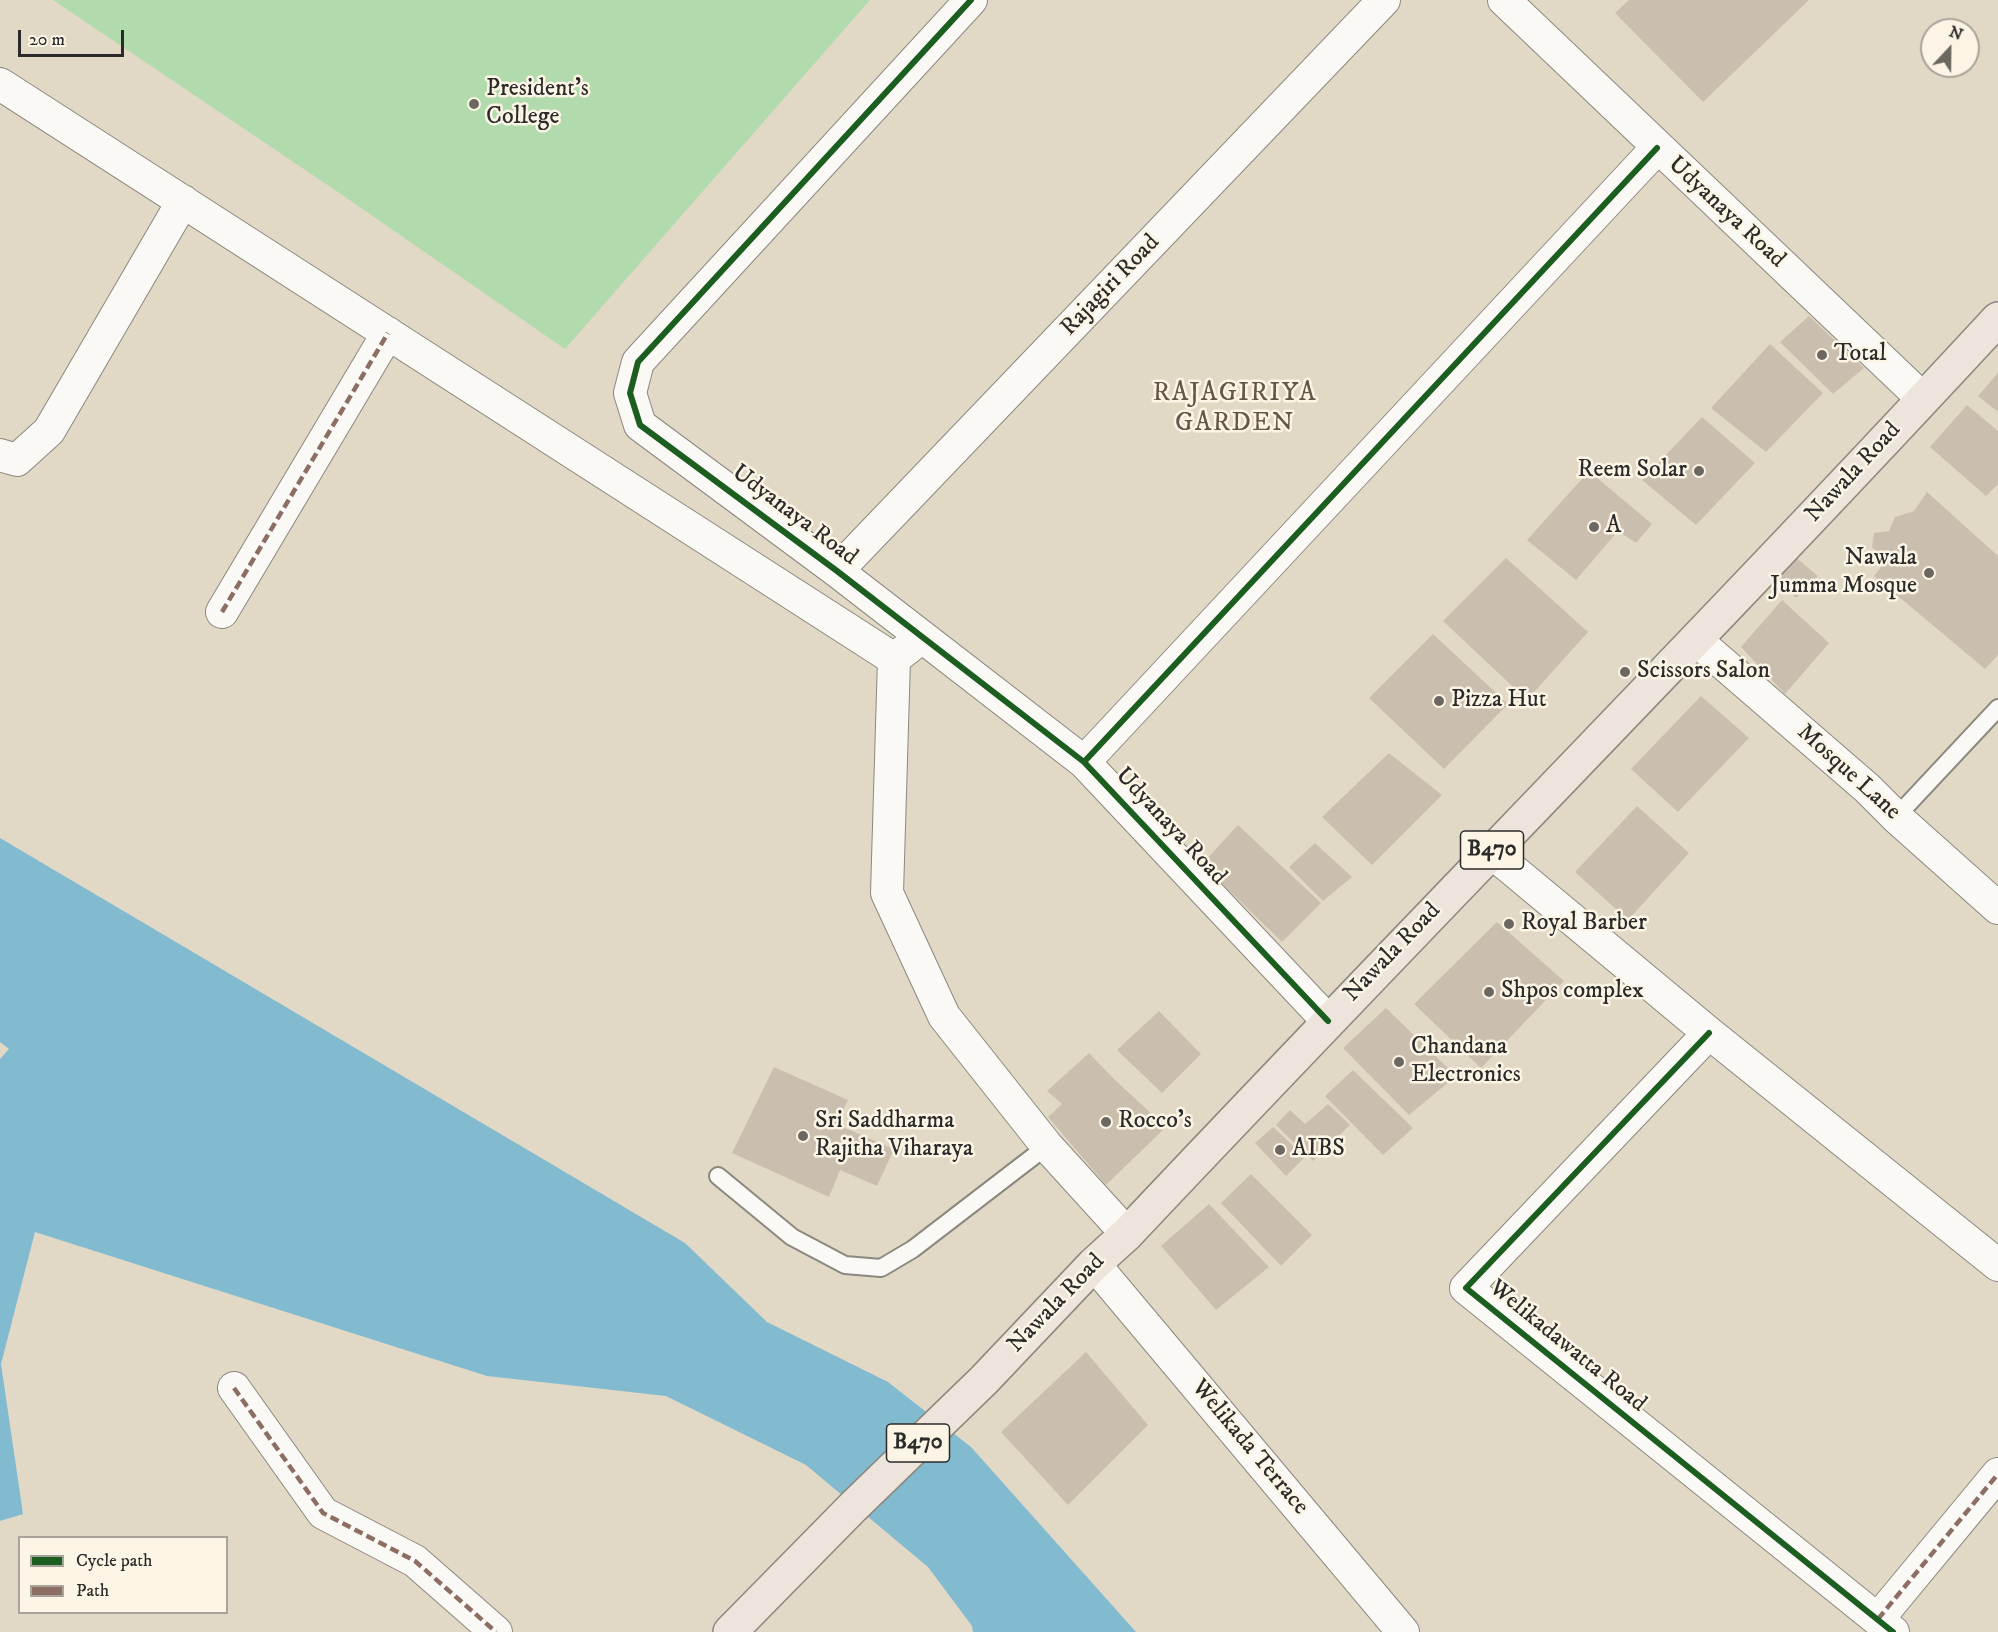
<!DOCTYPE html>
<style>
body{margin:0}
#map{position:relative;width:1998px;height:1632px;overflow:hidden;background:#e1d9c6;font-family:"IM FELL DW Pica",serif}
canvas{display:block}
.legend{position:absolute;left:18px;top:1536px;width:210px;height:78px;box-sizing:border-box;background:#fcf5e5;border:2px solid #a8a49b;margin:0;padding:8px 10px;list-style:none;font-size:18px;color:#2b2b2b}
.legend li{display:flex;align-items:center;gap:12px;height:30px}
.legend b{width:30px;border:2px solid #a8a49b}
.north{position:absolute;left:1920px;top:18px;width:60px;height:60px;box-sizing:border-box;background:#fcf5e5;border:2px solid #a8a49b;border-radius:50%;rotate:22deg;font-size:16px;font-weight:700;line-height:24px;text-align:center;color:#2b2b2b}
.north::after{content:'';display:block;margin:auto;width:21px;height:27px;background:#6b6861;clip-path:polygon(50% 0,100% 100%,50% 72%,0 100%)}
.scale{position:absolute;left:18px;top:30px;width:106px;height:27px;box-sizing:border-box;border:3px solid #2b2b2b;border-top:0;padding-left:8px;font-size:18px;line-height:21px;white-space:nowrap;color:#2b2b2b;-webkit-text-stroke:4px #fcf5e5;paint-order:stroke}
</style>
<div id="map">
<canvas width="1998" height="1632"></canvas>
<ul class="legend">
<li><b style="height:8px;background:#1b5e20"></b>Cycle path</li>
<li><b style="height:8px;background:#8d6e63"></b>Path</li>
</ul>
<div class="north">N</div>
<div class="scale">20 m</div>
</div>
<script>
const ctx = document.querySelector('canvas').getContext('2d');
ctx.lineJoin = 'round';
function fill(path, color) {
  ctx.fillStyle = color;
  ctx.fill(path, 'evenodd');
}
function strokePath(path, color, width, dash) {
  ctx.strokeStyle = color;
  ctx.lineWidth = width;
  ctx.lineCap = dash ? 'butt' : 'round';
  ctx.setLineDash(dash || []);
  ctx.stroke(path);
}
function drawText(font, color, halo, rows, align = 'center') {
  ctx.font = font + ' "IM FELL DW Pica",serif';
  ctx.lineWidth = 5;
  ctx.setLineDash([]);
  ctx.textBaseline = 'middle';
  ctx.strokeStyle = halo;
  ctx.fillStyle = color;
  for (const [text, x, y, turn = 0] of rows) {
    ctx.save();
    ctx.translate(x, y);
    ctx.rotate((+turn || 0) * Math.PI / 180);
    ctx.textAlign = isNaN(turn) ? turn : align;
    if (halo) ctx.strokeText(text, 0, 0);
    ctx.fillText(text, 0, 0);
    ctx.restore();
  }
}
fill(new Path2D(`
 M53,0H870L565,349L335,190Z`), '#b1daad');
fill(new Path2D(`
 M0,838L685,1243L767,1322L888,1382L971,1447L1136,1632H973L972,1626L928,1567L806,1465L666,1396L487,1376L35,1232L1,1364L23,1514L0,1521V1059L9,1049L0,1042Z`), '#82bad0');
fill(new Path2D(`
 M1629,0H1809L1703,102L1615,13Z
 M1809,316L1864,368L1833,394L1780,342Z
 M1770,344L1823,393L1766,452L1711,408Z
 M1998,373V412L1978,396Z
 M1967,405L1998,431V484L1986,496L1930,447Z
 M1702,417L1755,463L1696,525L1642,480Z
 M1589,471L1652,524L1636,543L1618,531L1576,580L1527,540Z
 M1927,492L1998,556V655L1985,669L1874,576L1886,561L1872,547L1874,533L1889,531L1895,517L1914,511Z
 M1794,556L1818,576L1796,598L1774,577Z
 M1506,558L1588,632L1527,700L1443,621Z
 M1782,600L1829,643L1785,694L1741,647Z
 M1433,634L1508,704L1444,769L1369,698Z
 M1701,696L1749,738L1678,812L1631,769Z
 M1389,753L1442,795L1372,865L1322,817Z
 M1637,806L1689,853L1628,920L1575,872Z
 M1238,825L1321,903L1282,942L1202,864Z
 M1315,843L1352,877L1323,901L1289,867Z
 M1497,922L1564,981L1481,1068L1414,1004Z
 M1386,1008L1456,1076L1409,1115L1343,1048Z
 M1159,1011L1201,1054L1162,1093L1117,1050Z
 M1089,1053L1115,1080L1166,1127L1106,1185L1048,1117L1062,1104L1047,1091Z
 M774,1067L848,1100L836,1124L894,1149L877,1186L840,1170L829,1197L732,1153Z
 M1353,1070L1413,1128L1383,1155L1325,1096Z
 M1328,1104L1350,1125L1313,1161L1276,1125L1290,1110L1305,1124Z
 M1273,1127L1305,1157L1286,1176L1255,1143Z
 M1251,1174L1312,1235L1281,1266L1221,1203Z
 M1209,1204L1269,1267L1216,1310L1161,1246Z
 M1086,1352L1148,1425L1068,1505L1001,1432Z`), '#cabfaf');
const service = new Path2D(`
 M1896,817L1998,708
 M718,1176L792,1237L845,1265L881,1268L913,1249L1047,1146`);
const minor = new Path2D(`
 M971,0L638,362L630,393L640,425L837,571L1084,762L1328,1021
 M1504,0L1923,399
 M0,84L894,659L922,637
 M0,455L17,460L49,431L183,201
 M837,571L1384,0
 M222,612L388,333
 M1696,640L1867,788L1896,817L1998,908
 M894,659L887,893L944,1016L1047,1146L1127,1234
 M1084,762L1657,148
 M1490,851L1709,1033L1998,1265
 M1709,1033L1466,1288L1893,1632
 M1094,1264L1403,1632
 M234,1388L323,1513L415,1561L496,1632
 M1878,1619L1998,1474`);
const primary = new Path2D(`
 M730,1632L853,1507L984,1380L1094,1264L1127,1234C1416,927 1712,628 1998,319`);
strokePath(service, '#8b887e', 20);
strokePath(minor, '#8b887e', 34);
strokePath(primary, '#8b887e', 36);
strokePath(service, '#faf9f6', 16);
strokePath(minor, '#faf9f6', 32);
strokePath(primary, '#ede4db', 33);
strokePath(new Path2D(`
 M222,612L388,333
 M234,1388L323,1513L415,1561L496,1632
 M1878,1619L1998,1474`), '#8d6e63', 4.5, [9, 4.5]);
strokePath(new Path2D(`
 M971,0L638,362L630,393L640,425L837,571L1084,762L1328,1021
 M1084,762L1657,148
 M1709,1033L1466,1288L1893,1632`), '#1b5e20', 6);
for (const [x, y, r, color] of [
 [474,104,6,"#6b6861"],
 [1822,355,6,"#6b6861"],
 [1699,471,6,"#6b6861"],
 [1594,527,6,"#6b6861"],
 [1929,573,6,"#6b6861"],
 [1625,672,6,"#6b6861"],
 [1439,701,6,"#6b6861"],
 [1509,924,6,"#6b6861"],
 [1489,992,6,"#6b6861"],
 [1399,1062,6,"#6b6861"],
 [1106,1122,6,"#6b6861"],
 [803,1136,6,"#6b6861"],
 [1280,1150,6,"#6b6861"]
]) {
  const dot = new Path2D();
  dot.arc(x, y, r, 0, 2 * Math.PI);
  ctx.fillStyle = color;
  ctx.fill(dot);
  strokePath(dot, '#fcf5e5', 2);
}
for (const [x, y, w] of [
 [1492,850,63],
 [918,1443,63]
]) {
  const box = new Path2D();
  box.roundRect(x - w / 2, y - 19, w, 38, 4.5);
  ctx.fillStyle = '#fcf5e5';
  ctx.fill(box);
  strokePath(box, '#2b2b2b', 1.5);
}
drawText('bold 22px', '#2b2b2b', null, [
 ["B470",1492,850],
 ["B470",918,1443]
]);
drawText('24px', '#2b2b2b', '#fcf5e5', [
 ["President's",486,90],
 ["College",486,118],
 ["Total",1834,355],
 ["Reem Solar",1687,471,"right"],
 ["A",1606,527],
 ["Nawala",1917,559,"right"],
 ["Jumma Mosque",1917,587,"right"],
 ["Scissors Salon",1637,672],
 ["Pizza Hut",1451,701],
 ["Royal Barber",1521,924],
 ["Shpos complex",1501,992],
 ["Chandana",1411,1048],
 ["Electronics",1411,1076],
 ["Sri Saddharma",815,1122],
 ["Rajitha Viharaya",815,1150],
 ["Rocco's",1118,1122],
 ["AIBS",1292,1150]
], 'left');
drawText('24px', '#2b2b2b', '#fcf5e5', [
 ["Udyanaya Road",1726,213,43],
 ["Rajagiri Road",1111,286,-46],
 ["Nawala Road",1854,473,-47],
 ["Udyanaya Road",794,516,37],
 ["Mosque Lane",1848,773,42],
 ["Udyanaya Road",1170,827,47],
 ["Nawala Road",1393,953,-46],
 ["Nawala Road",1057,1304,-46],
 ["Welikadawatta Road",1567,1347,39],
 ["Welikada Terrace",1249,1448,50]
]);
ctx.letterSpacing = '1.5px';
drawText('26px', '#65564a', '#fcf5e5', [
 ["RAJAGIRIYA",1235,395],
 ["GARDEN",1235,425]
]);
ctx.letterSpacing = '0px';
</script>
